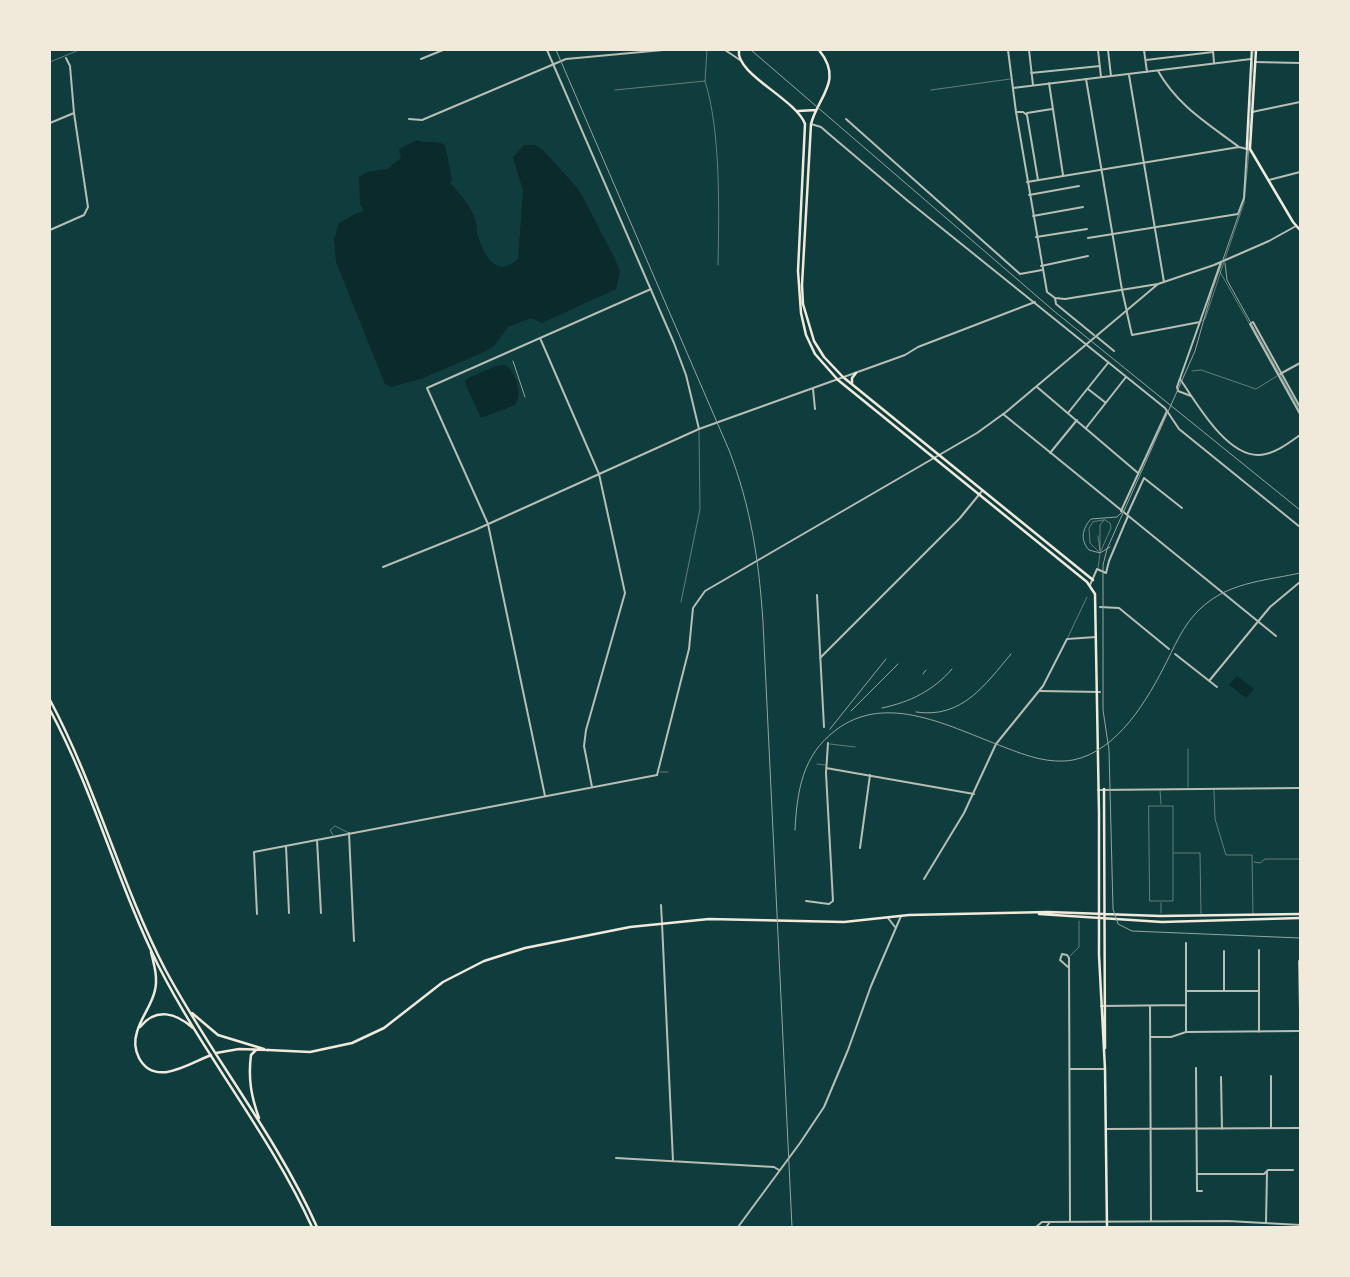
<!DOCTYPE html>
<style>
body{margin:0}
#map{position:relative;width:1350px;height:1277px;overflow:hidden;background:#0f3d3e;font-family:"DejaVu Sans",sans-serif}
canvas{display:block}
.frame{position:absolute;inset:0;border:51px solid #f1e9da;pointer-events:none}
</style>
<div id="map">
<canvas width="1350" height="1277"></canvas>
<div class="frame"></div>
</div>
<script>
const ctx = document.querySelector('canvas').getContext('2d');
ctx.lineJoin = 'round';
function fill(path, color) {
  ctx.fillStyle = color;
  ctx.fill(path, 'evenodd');
}
function strokePath(path, color, width, dash) {
  ctx.strokeStyle = color;
  ctx.lineWidth = width;
  ctx.lineCap = dash ? 'butt' : 'round';
  ctx.setLineDash(dash || []);
  ctx.stroke(path);
}
fill(new Path2D(`
 M417,140C428,145 433,138 445,145L452,180L450,183C459,193 473,208 476,222C477,226 476,229 477,233C483,253 495,280 518,259L523,191L513,157L524,145H536L544,151L579,190L615,259L620,272L616,289L542,323L531,318L508,327L494,346L484,352L421,379L391,387L385,384L336,262L334,239L339,223L357,213L364,211L360,204L359,177L367,172L387,169L401,158L399,149Z
 M505,365C516,371 523,396 515,405L481,418L465,383L466,379L496,366Z
 M1237,676L1254,689L1246,698L1229,685Z`), '#0a2a2b');
strokePath(new Path2D(`
 M50,62L79,50
 M705,81C721,131 719,213 718,265
 M615,90L705,81L707,50
 M931,90L1010,79
 M1225,259L1244,203L1249,151
 M1219,270L1249,323
 M1201,321L1205,319L1224,262
 M1192,371L1201,370L1256,389L1277,376
 M1105,520L1110,523L1111,528L1100,553L1090,543L1089,528L1093,522Z
 M1098,536L1100,551
 M1100,550V525L1104,520
 M1098,568L1100,554
 M681,602L700,509L699,431
 M1068,637L1087,597
 M830,744L855,747
 M1188,749V787
 M817,764L825,765
 M660,772H668
 M1160,790L1161,804
 M1214,790L1215,819L1226,855H1252L1253,914
 M1149,806H1173V901H1150Z
 M333,835L330,830L335,826L349,833
 M1174,853H1200L1201,914
 M1254,862L1260,863L1265,859H1300
 M1161,903V913
 M1070,956L1079,947V921`), '#b8beb3', 0.5);
strokePath(new Path2D(`
 M547,50L674,343L686,375L699,429
 M725,50L740,60
 M1029,50L1033,85
 M1098,50L1101,77
 M1108,50L1111,76
 M1144,50L1147,72
 M1213,50L1214,63
 M421,59L443,50
 M1146,60L1213,52
 M1255,62L1300,63
 M1158,71C1178,106 1207,123 1239,147
 M1031,73L1100,66
 M1129,75L1164,282
 M1086,79L1122,290
 M1049,83L1063,175
 M1013,88L1251,59
 M1016,112H1023L1027,115L1038,180
 M1252,112L1300,102
 M1027,113L1052,109
 M409,119L422,120L566,59L663,50
 M846,119L1020,274L1042,270
 M50,123L74,113
 M811,124L821,127L829,134L908,201L1165,408L1179,429L1300,527
 M1269,180L1300,172
 M1027,182L1239,147L1247,149L1244,198L1238,214L1088,238
 M1029,195L1079,186
 M1033,216L1083,207
 M50,230L84,215L88,207L74,113L70,66L66,58
 M1036,237L1087,229
 M1041,266L1088,256
 M1055,298L1056,304L1094,335
 M1127,313L1132,335L1200,322
 M1250,324L1300,414
 M1250,324L1253,322L1300,407
 M1097,337L1114,351
 M540,338L599,474L625,593L586,730L584,746L592,787
 M1280,374L1300,363
 M1180,379C1196,402 1226,456 1259,455C1273,455 1289,443 1300,435
 M1037,387L1138,473
 M813,389L815,409
 M1088,389L1106,403
 M1191,396L1178,391L1177,387L1221,262
 M1068,413L1108,363
 M1003,414L1276,636
 M1086,428L1126,377
 M1050,453L1077,420
 M1121,511L1167,411
 M1127,515L1144,478L1182,508
 M383,567L475,530L699,429L905,355L918,347L1035,302
 M1090,585L1097,569L1106,573L1109,561L1128,516
 M817,595L824,727
 M1100,607L1119,608L1169,649
 M1175,654L1217,687
 M820,658L960,518L982,491
 M1209,681L1270,607L1300,582
 M1040,691L1100,692
 M826,768L974,794
 M1098,790L1300,788
 M545,796L488,524L427,388L651,289
 M349,833L354,941
 M317,840L321,913
 M286,846L289,913
 M860,848L870,775
 M806,901L829,904L833,901L826,773L828,743
 M257,914L254,852L657,775
 M662,923L673,1161
 M1186,943V1032
 M1259,950V1032
 M1224,951V991
 M1299,961L1300,1011
 M1068,967L1060,960L1062,954L1067,955L1069,958L1070,1222
 M1186,991H1259
 M1101,1006L1186,1005
 M1150,1006L1151,1221
 M1151,1037H1171L1186,1032L1300,1031
 M1196,1068L1197,1191H1202
 M1070,1069H1105
 M1271,1076V1128
 M1221,1077L1222,1129
 M1106,1129L1300,1128
 M616,1158L774,1167L779,1170
 M1197,1174H1264L1268,1170H1293
 M1266,1222L1267,1172
 M1036,1227L1042,1222L1228,1221L1300,1225
 M1046,1227L1050,1222`), '#b8beb3', 2);
strokePath(new Path2D(`
 M1008,50L1016,112L1047,292L1055,298L1065,299L1158,284
 M1122,290L1127,312
 M657,775L689,649L693,608L705,591L977,433L1006,412L1158,284L1214,265L1269,241L1296,226
 M924,879L964,813L996,744L1043,686L1067,639L1096,637
 M661,905L662,923
 M888,918L895,927
 M738,1227L800,1143L824,1107L848,1050L871,986L901,916`), '#b8beb3', 2);
strokePath(new Path2D(`
 M739,50C735,74 796,99 805,124L798,271L801,313L806,335L815,354L838,380L1087,582L1095,594L1099,813V955L1105,1069L1107,1227
 M819,50C844,81 818,96 811,124L802,285L803,304L814,341L824,357L843,377L1093,580
 M798,111L816,110
 M1250,148L1256,50
 M1250,149H1247V144L1252,50
 M1250,149L1293,222L1300,230
 M852,384V378L856,373
 M1104,789L1105,1048
 M1039,914L1162,922L1300,918
 M268,1050L310,1052L352,1043L384,1028L443,982L484,961L525,948L630,927L709,919L844,922L909,915L1048,912L1160,916L1300,914`), '#f1e9da', 2.5);
strokePath(new Path2D(`
 M50,700C96,786 120,882 165,969C212,1057 276,1135 317,1227
 M50,710C94,792 117,883 159,967C205,1057 270,1135 312,1227
 M151,952C154,964 158,978 155,990C152,1005 141,1017 137,1032C134,1041 135,1050 139,1058C155,1088 190,1063 211,1055
 M192,1013L218,1035L264,1049
 M140,1027C156,1007 176,1013 193,1028
 M256,1050L251,1055C248,1078 251,1096 259,1118
 M216,1053L239,1049L268,1050`), '#f1e9da', 2.5);
strokePath(new Path2D(`
 M1248,154L1253,50
 M1241,208L1212,291L1195,351L1107,549L1103,565V710L1109,750L1113,909L1118,924L1132,931L1300,938
 M1225,263L1227,280L1300,411
 M1110,547L1100,553L1089,550C1080,540 1082,529 1091,519L1117,517L1124,510`), '#97a49c', 1);
strokePath(new Path2D(`
 M556,50L729,450C751,507 759,561 763,622L792,1227
 M751,50L1054,311L1300,510
 M513,361L525,397
 M923,674L926,670
 M882,708C910,702 933,691 952,669
 M851,711L898,664
 M916,712C962,719 985,685 1011,654
 M830,729L886,659
 M795,830C797,792 802,755 836,730C887,691 952,728 1004,747C1027,756 1049,764 1073,760C1118,751 1148,699 1167,661C1178,639 1187,618 1207,603C1233,582 1269,580 1300,573`), '#97a49c', 1);
</script>
